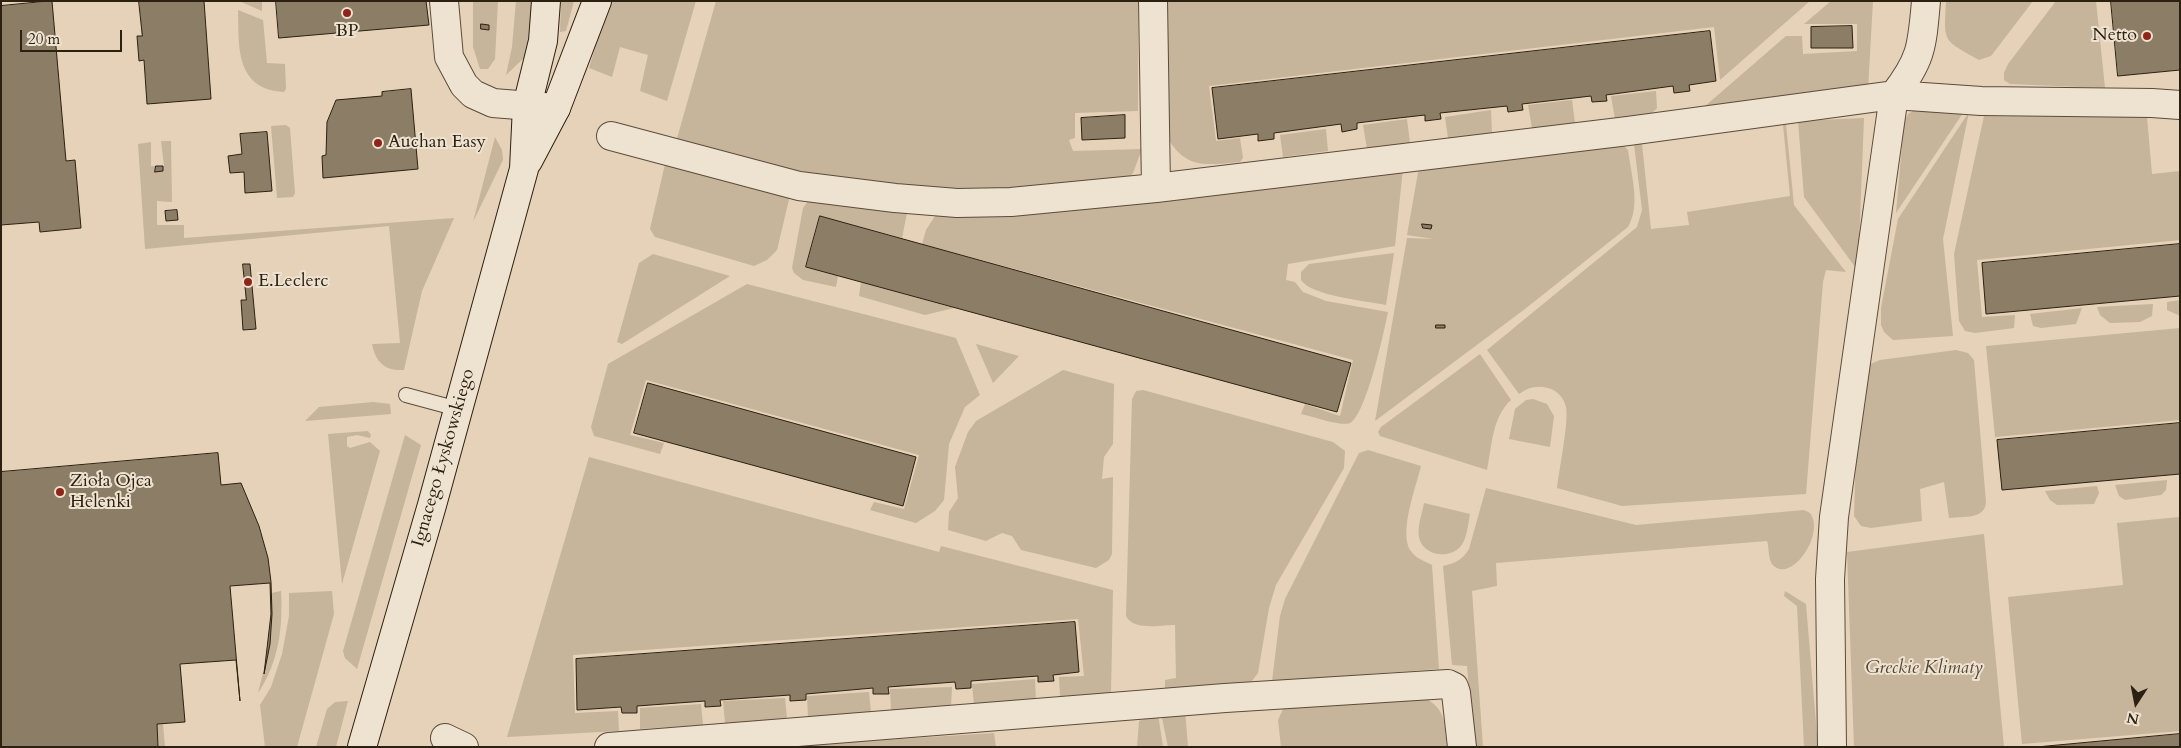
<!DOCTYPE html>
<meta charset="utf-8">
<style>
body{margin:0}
#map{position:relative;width:2181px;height:748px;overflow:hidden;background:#e5d2b8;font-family:Cardo,serif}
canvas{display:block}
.frame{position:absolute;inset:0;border:2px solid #2c2010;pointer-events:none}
.north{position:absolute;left:2111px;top:678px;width:50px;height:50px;-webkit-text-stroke:4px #eee2d1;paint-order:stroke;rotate:191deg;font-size:14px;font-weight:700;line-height:20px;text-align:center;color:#2c2010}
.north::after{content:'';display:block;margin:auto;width:18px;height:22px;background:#2c2010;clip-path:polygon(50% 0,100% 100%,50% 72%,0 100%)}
.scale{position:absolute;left:20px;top:30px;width:102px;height:22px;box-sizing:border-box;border:2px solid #2c2010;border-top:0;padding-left:6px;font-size:15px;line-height:18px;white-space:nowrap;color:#2c2010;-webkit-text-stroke:4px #eee2d1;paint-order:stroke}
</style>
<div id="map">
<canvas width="2181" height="748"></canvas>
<div class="frame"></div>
<div class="north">N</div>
<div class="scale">20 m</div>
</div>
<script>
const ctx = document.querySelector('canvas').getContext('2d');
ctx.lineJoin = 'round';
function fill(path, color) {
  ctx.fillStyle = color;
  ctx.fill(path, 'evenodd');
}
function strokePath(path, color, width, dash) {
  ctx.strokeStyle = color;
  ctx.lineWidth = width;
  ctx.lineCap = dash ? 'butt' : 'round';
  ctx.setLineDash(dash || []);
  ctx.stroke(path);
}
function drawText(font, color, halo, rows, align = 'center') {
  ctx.font = font + ' Cardo,serif';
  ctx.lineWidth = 4;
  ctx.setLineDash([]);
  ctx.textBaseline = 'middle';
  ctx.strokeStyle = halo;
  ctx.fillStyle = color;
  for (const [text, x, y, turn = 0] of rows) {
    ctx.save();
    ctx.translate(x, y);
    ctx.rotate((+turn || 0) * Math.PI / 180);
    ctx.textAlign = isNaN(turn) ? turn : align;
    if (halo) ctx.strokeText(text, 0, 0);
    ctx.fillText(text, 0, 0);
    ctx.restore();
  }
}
fill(new Path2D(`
 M239,1H262V11Z
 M473,1H498L495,59L488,69H480L473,47Z
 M516,1H533L532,23L527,55L506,75L512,47Z
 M561,1H574L566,31L560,32Z
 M609,1H696L667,101L640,91L648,55L620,47L612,77L589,68Z
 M716,1H1138V111L1075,113V138L1069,140L1073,151L1142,149L1133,173L1126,182L1000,194L771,173L674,149Z
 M1164,1H1810L1720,80L1714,27L1209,86L1216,141L1240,138L1243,158L1240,162C1206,165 1185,170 1166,135Z
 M1831,1H1873L1868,89L1704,107L1786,36H1802L1803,54L1857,51V24H1804Z
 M1946,1H2033L1991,56L1979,60C1942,39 1944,43 1946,1Z
 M2056,1H2096L2105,88L2010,84L2004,80V73L2008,64Z
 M238,10L263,20L267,63L285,64L286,89L284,92C235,89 239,47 238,10Z
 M1656,91L1657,108L1651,114L1615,119L1611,96Z
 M1572,100L1575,123L1532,128L1528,105Z
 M1916,109L1963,113L1896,213L1904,122L1908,114Z
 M1491,110L1492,133L1448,138L1445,117Z
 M1969,112L1943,239L1953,336L1893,340L1884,332L1881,325V308L1898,219Z
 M1984,116L2147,117L2152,174L2180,171V240L1977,260L1982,317L2015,315L2014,328L1975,333L1965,331L1959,321L1954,254Z
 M1864,118L1858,271L1804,197L1798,121Z
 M1407,119L1410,143L1367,149L1363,125Z
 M1786,124L1794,205L1846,272L1826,270L1823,282L1806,494L1622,506L1557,488C1559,470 1569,422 1566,407C1564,398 1557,390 1548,388C1537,385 1528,387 1519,394L1487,350L1637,227L1642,210L1634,144H1642L1651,229L1689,225L1687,212L1790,196L1783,125Z
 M286,125L290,128L295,193L293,197L277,198L271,126Z
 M1326,129L1328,151L1283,157L1280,135Z
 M495,137L502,150L503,160L473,222Z
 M161,141H171L172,202L157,201V225H184V238L454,218L422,291L404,370C385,371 376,363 372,344L400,343L389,226L145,249L138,144L151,142V166H164Z
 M1622,144L1628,150C1631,174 1641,205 1628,227L1525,309L1375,421L1407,238L1434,239L1407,235L1419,167Z
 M665,164L791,191L777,250L767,260L754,266L655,237L650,229Z
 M1403,168L1395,246L1288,264L1286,280L1295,282L1303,292L1326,301L1388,312C1384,332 1366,415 1350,423C1341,427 1312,416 1301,414L1305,404L1340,416L1353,360L922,244L926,230L937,213Z
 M811,197L908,208L902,238L820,216L806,267L838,276L836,287L803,280L794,273L792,268L803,208Z
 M1394,253L1386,305C1367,301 1311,296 1301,280V272L1309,264Z
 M653,254L730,276L622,344L617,342L639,263Z
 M861,282L954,308L925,315L859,296Z
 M747,284L956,338L980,395L965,407L949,444L944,500L935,511L916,523L870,510L874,502L904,509L919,455L646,380L630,435L664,443L660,454L594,436L591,427L608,364Z
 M2180,300V316L2167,310V302Z
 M2153,304L2152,316L2140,322L2110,323L2100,315L2097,307Z
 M2082,308L2076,324L2041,328L2033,326L2030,314Z
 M2180,328V420L1995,437L1986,346Z
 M976,344L1019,356L993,383Z
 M1956,350L1968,353L1974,360L1986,502C1985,520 1963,516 1949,518L1944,482L1920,489L1922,521L1871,528L1861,526L1854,516L1858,385L1868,365L1880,360Z
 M1480,354L1511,400C1492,417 1492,446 1487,470L1380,436L1378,432L1381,427Z
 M1063,370L1114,384L1113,444L1104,457L1102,479L1113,477L1112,554L1109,560L1096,568L1021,550L1012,536L1002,533L986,541L948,530L949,512L958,498L955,467L968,432L976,421Z
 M1143,390L1333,442L1345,451L1344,468L1276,585L1269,608L1258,673L1252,681L1247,683L1165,691V680L1176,678L1175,625C1161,625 1133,631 1126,616L1132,399L1136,391Z
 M1533,399L1547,404L1554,416L1550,447L1509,439L1515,409L1526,400Z
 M373,402L390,404L391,414L305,421L319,407Z
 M368,431L371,435L370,438L357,435L347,437V446L350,448L370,442L380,451L342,584L328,434Z
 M405,435L421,445L357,669L345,658L343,651Z
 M1368,450L1421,466C1416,487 1399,531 1410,550C1415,558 1424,561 1432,565L1439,669L1272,681L1280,616L1285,599L1359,453Z
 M589,457L939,552L941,546L1113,590L1111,695L1064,700L1060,696L1059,677L1084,676L1078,619L573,655L575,713L618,711L619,731L507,737Z
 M2167,480L2166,490L2161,495L2125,500L2119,496L2115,485Z
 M2097,486L2099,493L2094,504L2057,505L2050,500L2045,491Z
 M1486,488L1636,525L1804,510L1810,513C1826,534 1790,586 1772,564C1768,558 1769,547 1767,541L1496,563L1497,586L1472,591L1483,747H1474L1467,666L1452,665L1443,566C1456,563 1462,560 1469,549Z
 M1424,503L1470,514C1468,524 1467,540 1460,547C1448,560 1422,555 1419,537C1417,527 1422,514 1424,503Z
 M2180,517V731L2022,744L2008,597L2123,585L2117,523Z
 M1984,534L2004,747H1854L1847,552Z
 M281,591C283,627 279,662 258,693L270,644L271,593Z
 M332,591L334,614L297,747H265L260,705L271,687L282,654L289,616V593Z
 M1785,591L1806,604L1818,747H1804L1797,606L1784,596Z
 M1035,679L1036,701L974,705L972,684Z
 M952,687L951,707L891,711L890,689Z
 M869,692L871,713L808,717L807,696Z
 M1418,695C1446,707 1444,719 1447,747H1281L1278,720L1284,707Z
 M785,698L787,719L725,723L723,701Z
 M348,701L336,747H316L327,709L335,702Z
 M701,704L703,725L640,729V708Z
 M1185,710L1188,747H1168L1161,713Z
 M1158,714L1163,747H1137L1139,721Z
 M157,724H163L165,747H158Z
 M994,733L996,747H775Z`), '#c6b49b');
const building = new Path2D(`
 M52,1L66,161L75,160L81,228L40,232L39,222L1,225V6Z
 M139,1H204L211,99L147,104L144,60L139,61L137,36H142Z
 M276,1H426L429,25L279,38Z
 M2111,1H2180V70L2118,76Z
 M481,24L489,25V30L481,29Z
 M1852,26L1853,48H1811V27Z
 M1710,31L1716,81L1689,85L1690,91L1674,93L1673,86L1606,95L1607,101L1592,102L1591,96L1522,104L1523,110L1508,112L1507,106L1440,113L1441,119L1425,121V115L1381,120L1357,123V129L1342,132L1341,124L1274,133V139L1258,141V134L1218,139L1212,88Z
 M411,89L418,169L323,178L322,156L326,155L327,122L336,100L382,96V92Z
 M1125,115V138L1082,140L1081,118Z
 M267,132L272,191L245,193L244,172L230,173L228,156L242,154L240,134Z
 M156,166H163V171L155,172Z
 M177,210L178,220L166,221L165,211Z
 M820,216L1351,363L1337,412L806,267Z
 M1422,224L1432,225L1431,229L1423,228Z
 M2180,244V296L1986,314L1982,263Z
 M243,264H250L256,329L243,330L241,300H246Z
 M1436,325H1445V328H1436Z
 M648,383L916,457L903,506L634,433Z
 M2180,423V474L2002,490L1997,440Z
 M218,453L221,485L241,483L259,526L268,558L271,582L272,614L270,644L264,674L271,614L270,583L230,586L240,701L236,660L180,664L185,722L157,724L158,747H1V472Z
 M1075,622L1079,672L1053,675L1054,681L1038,682V676L971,681V688L956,689L955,682L888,687L889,694H873V688L806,694V700L790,701V695L720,700L721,706L705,707V701L637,706V713H622L621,707L577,710L576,659Z
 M2180,734V747H2037Z`);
fill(building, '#8c7d67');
strokePath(building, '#2c2010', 1);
const lane = new Path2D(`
 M406,395L458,409`);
const street = new Path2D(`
 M444,1L449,57L464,85L473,94L493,103L556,108
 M1153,1L1156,188L1628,131L1894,95L1981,101L2152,103L2180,105
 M611,136L799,186L895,198L957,203L1011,202L1156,188
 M445,738L464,747
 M609,747L1225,698L1448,684L1454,687L1456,693L1462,747
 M1832,747L1830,579L1834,517L1894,95C1922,59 1922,46 1926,1`);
const secondary = new Path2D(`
 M528,161L556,108L597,1
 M362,747L432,505L524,169L527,106L543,41L546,1`);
strokePath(lane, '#5a4c3a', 16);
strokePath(street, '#5a4c3a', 30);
strokePath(secondary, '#2c2010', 30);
strokePath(lane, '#eee2d1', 14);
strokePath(street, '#eee2d1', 28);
strokePath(secondary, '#eee2d1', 28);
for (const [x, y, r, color] of [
 [347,13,5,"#8f2418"],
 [2147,36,5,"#8f2418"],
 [378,143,5,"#8f2418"],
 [248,282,5,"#8f2418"],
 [60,492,5,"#8f2418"]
]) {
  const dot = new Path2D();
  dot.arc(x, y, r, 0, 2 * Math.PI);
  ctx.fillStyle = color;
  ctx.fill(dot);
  strokePath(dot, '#eee2d1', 2);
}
drawText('18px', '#2c2010', '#eee2d1', [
 ["BP",347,32,"center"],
 ["Netto",2137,36,"right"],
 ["Auchan Easy",388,143],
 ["E.Leclerc",258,282],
 ["Zioła Ojca",70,482],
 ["Helenki",70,503]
], 'left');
drawText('18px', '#2c2010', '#eee2d1', [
 ["Ignacego Łyskowskiego",444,458,-74]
]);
drawText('italic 18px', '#524533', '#eee2d1', [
 ["Greckie Klimaty",1924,669]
]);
</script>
